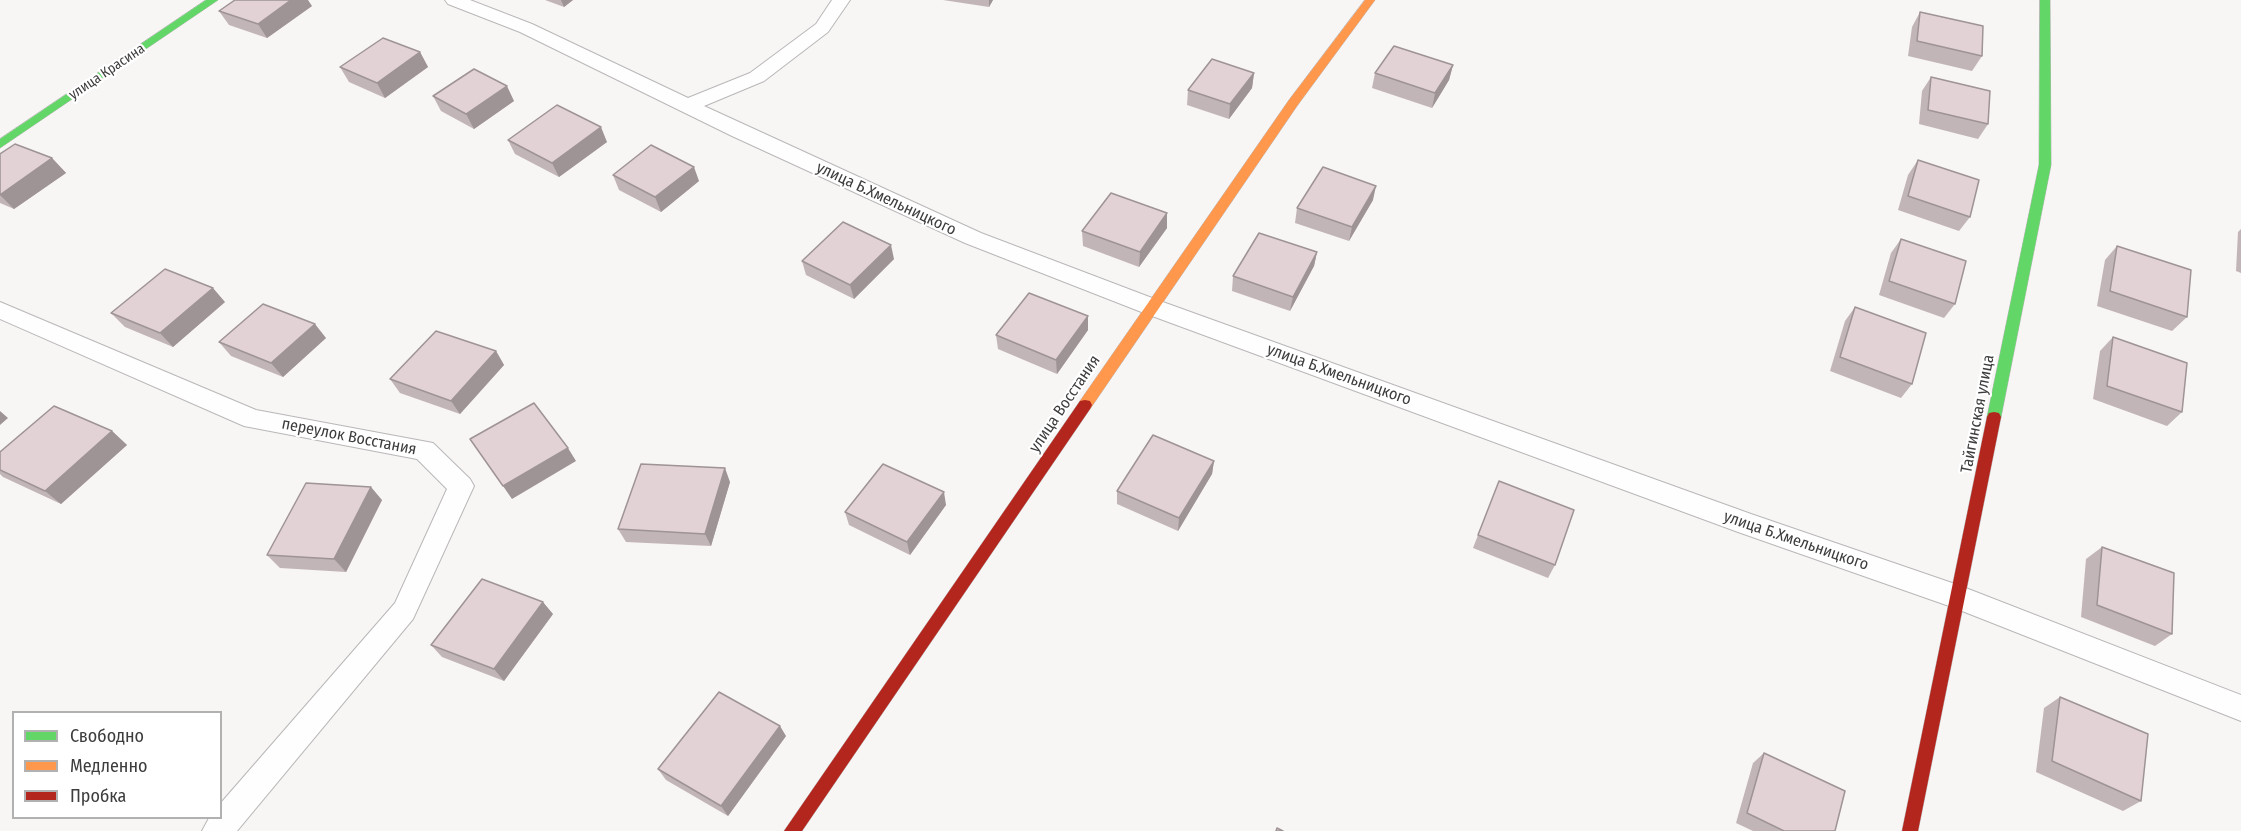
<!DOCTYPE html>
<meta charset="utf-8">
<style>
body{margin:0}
#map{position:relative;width:2241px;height:831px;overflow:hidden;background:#f8f5f5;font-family:"Fira Sans Condensed",sans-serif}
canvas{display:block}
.legend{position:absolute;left:12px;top:711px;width:210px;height:108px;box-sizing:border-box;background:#fff;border:2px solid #b2b1b1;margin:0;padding:8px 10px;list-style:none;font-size:18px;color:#3e3c3c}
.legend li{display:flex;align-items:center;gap:12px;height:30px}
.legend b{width:30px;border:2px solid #b2b1b1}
</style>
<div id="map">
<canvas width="2241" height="831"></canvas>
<ul class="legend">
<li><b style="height:8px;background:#63d668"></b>Свободно</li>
<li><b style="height:8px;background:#ff974d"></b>Медленно</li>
<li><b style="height:8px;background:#b3261e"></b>Пробка</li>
</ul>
</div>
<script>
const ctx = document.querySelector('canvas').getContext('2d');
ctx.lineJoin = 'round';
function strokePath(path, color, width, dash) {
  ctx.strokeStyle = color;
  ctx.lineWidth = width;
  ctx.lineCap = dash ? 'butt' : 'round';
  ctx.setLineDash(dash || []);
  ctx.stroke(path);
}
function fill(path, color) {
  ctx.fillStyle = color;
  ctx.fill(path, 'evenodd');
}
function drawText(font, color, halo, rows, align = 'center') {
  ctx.font = font + ' "Fira Sans Condensed",sans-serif';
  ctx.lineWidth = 4.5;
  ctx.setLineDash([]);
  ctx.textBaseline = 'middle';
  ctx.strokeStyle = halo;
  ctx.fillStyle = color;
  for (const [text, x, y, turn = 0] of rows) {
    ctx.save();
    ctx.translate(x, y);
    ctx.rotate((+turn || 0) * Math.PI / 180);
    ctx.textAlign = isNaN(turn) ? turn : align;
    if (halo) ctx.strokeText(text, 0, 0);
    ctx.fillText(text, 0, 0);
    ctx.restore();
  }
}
const lane = new Path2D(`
 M445,0H470L532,24L688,98L750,73L816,24L832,0H850L828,32L764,81L704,106L981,233L1160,301L1751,514L1958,585L2241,695V721L1952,607L1738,532L1144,313L965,243L732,136L520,32L448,4Z
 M0,302L256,410L433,443L470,479L474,486L413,619L237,831H202L209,818H220V804L395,603L447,489L417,459L244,426L0,319Z`);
const fast = new Path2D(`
 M206,0H218L0,148V139Z
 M2040,0H2050L2051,165L2001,417L1999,421H1989L1987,417L2039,165Z`);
const slow = new Path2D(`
 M1365,0H1375L1297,106L1090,409H1080L1078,405L1080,401L1289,100Z`);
const jam = new Path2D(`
 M1085,400L1090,401L1092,405L1090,409L802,831H784L1080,401Z
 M1994,412L1999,413L2001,417L1918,831H1902L1987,417L1989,413Z`);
strokePath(lane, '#b9b7b7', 2);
strokePath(fast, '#b9b7b7', 1);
strokePath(slow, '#b9b7b7', 1);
strokePath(jam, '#b9b7b7', 1);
fill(lane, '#fefefe');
fill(fast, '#63d668');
fill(slow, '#ff974d');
fill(jam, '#b3261e');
fill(new Path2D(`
 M545,0H573L564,7Z
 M943,0H993L989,7Z
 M312,6L267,38L229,25L219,11Z
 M1920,12L1982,56L1972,71L1908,56L1912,27Z
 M420,52L428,67L385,98L349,82L340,67Z
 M1453,65L1449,80L1432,108L1372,88L1375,73Z
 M1254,73L1252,88L1229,119L1187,105L1188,90Z
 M1931,77L1988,124L1978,139L1919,124L1922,91Z
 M433,96L514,101L474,129L441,111Z
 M508,140L607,142L559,177L515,154Z
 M0,154L52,158L66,173L14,209L0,203Z
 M1918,160L1970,217L1959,231L1898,210L1908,175Z
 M613,175L699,181L661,212L619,190Z
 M1373,200L1349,241L1295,223L1297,208Z
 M1167,213V228L1139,267L1083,246L1082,231Z
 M2241,229V273L2236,271L2238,232Z
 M1901,239L1955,304L1944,318L1879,295L1891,253Z
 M2117,246L2187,317L2172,331L2097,306L2105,260Z
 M1317,252L1314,266L1290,311L1232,291L1233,276Z
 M894,259L854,299L806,275L802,261Z
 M225,302L173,347L125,327L111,313Z
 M1855,307L1912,384L1901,398L1830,371L1845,321Z
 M1088,316V330L1057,374L998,349L996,335Z
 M2113,337L2182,412L2167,426L2093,399L2100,351Z
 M326,338L283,377L231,356L219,342Z
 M496,351L504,365L460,414L400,393L390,379Z
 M112,431L127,445L61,504L3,477L0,474V452Z
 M1214,461L1212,474L1178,531L1117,504V491Z
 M1499,481L1555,565L1548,578L1473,548Z
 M730,482L711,546L626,542L618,529Z
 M382,500L346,572L280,568L267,555Z
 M946,505L910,555L849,525L845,512Z
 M2102,547L2172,634L2155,646L2081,617L2086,559Z
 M553,614L504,681L442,657L431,645Z
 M2060,697L2141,801L2123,811L2036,772L2044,708Z
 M786,736L728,816L666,780L658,769Z
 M1764,753L1835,831H1753L1736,823L1753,763Z`), '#c2b5b7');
fill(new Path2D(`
 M291,0H308L312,6L267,38L258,24Z
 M561,0H573L564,7Z
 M989,0H993L989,7Z
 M420,52L428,67L385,98L377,83Z
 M1453,65L1449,80L1432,108L1435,93Z
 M1254,73L1252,88L1229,119L1230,104Z
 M507,86L514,101L474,129L466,114Z
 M601,127L607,142L559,177L552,163Z
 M52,158L66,173L14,209L0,195Z
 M694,167L699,181L661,212L655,197Z
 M1376,186L1373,200L1349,241L1352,227Z
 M1167,213V228L1139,267L1140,252Z
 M891,245L894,259L854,299L850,285Z
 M1317,252L1314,266L1290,311L1293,297Z
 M213,288L225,302L173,347L160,333Z
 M1088,316V330L1057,374L1056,360Z
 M315,324L326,338L283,377L271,363Z
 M496,351L504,365L460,414L451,401Z
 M0,411L8,418L0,425Z
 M112,431L127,445L61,504L45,491Z
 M568,448L576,461L512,499L503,486Z
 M1214,461L1212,474L1178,531L1179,518Z
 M725,468L730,482L711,546L705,534Z
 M371,487L382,500L346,572L334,559Z
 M944,492L946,505L910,555L907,542Z
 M543,602L553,614L504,681L494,669Z
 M780,726L786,736L728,816L721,806Z`), '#9e9395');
const building = new Path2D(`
 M235,0H291L258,24L219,11Z
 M1920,12L1983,26L1982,56L1917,41Z
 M383,38L420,52L377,83L340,67Z
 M1394,46L1453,65L1435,93L1375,73Z
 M1212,59L1254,73L1230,104L1188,90Z
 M474,69L507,86L466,114L433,96Z
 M1931,77L1990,91L1988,124L1928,110Z
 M557,105L601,127L552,163L508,140Z
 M15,144L52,158L0,195V154Z
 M651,145L694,167L655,197L613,175Z
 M1918,160L1979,180L1970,217L1908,196Z
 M1323,167L1376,186L1352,227L1297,208Z
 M1111,193L1167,213L1140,252L1082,231Z
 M843,222L891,245L850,285L802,261Z
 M1259,233L1317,252L1293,297L1233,276Z
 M1901,239L1966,261L1955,304L1889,281Z
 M2117,246L2191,270L2187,317L2110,291Z
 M165,269L213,288L160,333L111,313Z
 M1029,293L1088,316L1056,360L996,335Z
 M263,304L315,324L271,363L219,342Z
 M1855,307L1926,333L1912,384L1840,357Z
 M436,331L496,351L451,401L390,379Z
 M2113,337L2187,363L2182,412L2107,386Z
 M534,403L568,448L503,486L470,439Z
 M54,406L112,431L45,491L0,470V452Z
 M1153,435L1214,461L1179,518L1117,491Z
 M641,464L725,468L705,534L618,529Z
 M883,464L944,492L907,542L845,512Z
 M1499,481L1574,510L1555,565L1478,535Z
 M306,483L371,487L334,559L267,555Z
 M2102,547L2174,573L2172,634L2097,605Z
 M482,579L543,602L494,669L431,645Z
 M719,692L780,726L721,806L658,769Z
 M2060,697L2148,734L2141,801L2052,761Z
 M1764,753L1845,791L1835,831H1784L1747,813Z
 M1277,828L1283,831H1276Z`);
fill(building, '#e2d2d5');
strokePath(building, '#9e9395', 1.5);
drawText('14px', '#3e3c3c', '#fff', [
 ["улица Красина",107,72,-34]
]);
drawText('16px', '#3e3c3c', '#fff', [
 ["улица Б.Хмельницкого",886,199,25],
 ["улица Б.Хмельницкого",1339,375,20],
 ["улица Восстания",1065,404,-56],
 ["Тайгинская улица",1978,414,-79],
 ["переулок Восстания",349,437,11],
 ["улица Б.Хмельницкого",1796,541,19]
]);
</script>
